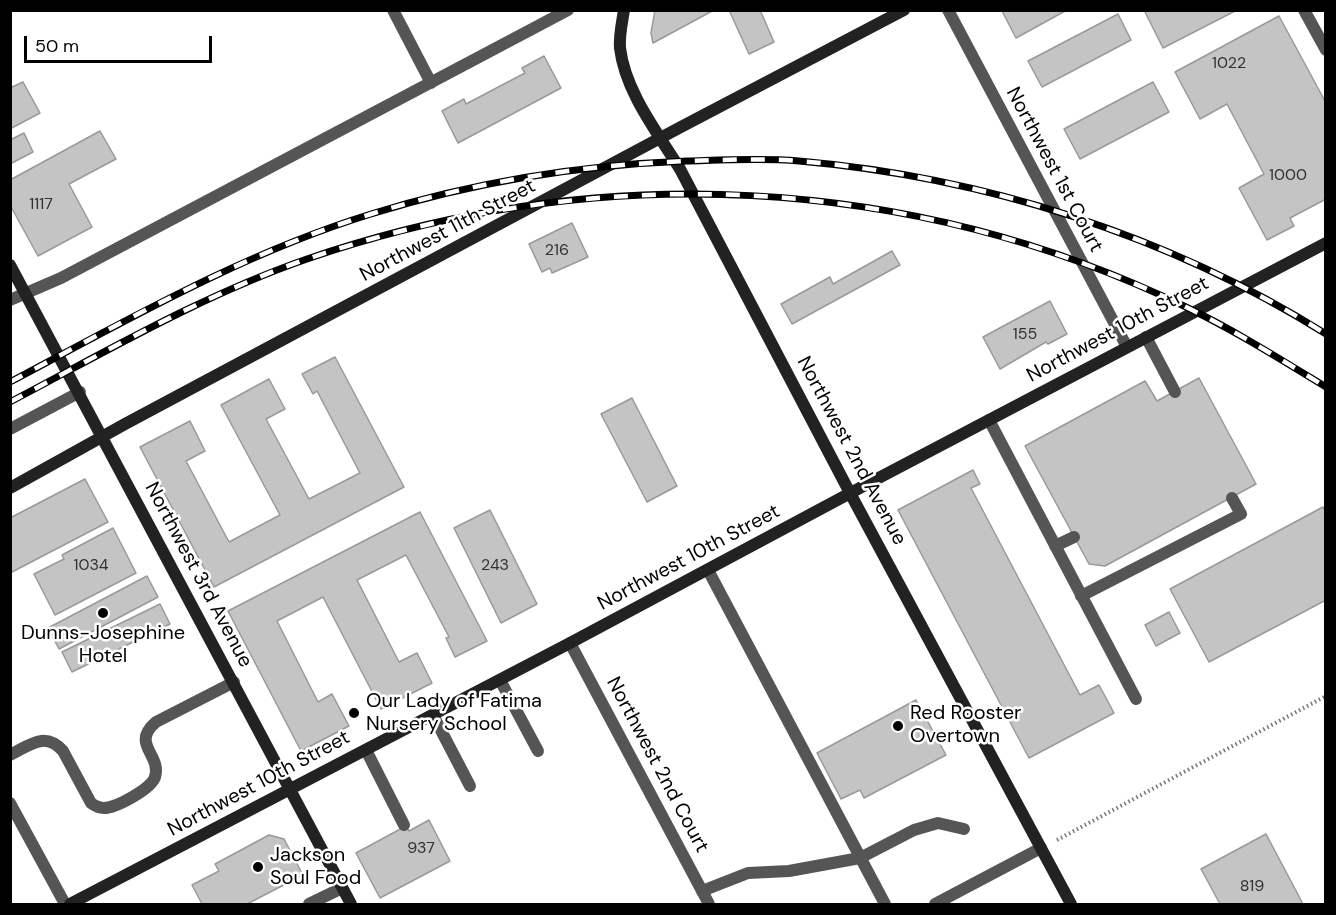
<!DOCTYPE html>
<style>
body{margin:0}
#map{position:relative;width:1336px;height:915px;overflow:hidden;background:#fff;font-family:"DM Sans",sans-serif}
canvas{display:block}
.frame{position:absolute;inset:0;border:12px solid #000;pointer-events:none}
.scale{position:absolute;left:24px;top:36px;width:188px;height:27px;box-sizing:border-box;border:3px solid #000;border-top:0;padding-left:8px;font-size:18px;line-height:21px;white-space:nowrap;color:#000;-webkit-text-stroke:4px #fff;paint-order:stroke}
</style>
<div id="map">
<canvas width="1336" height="915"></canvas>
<div class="frame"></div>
<div class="scale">50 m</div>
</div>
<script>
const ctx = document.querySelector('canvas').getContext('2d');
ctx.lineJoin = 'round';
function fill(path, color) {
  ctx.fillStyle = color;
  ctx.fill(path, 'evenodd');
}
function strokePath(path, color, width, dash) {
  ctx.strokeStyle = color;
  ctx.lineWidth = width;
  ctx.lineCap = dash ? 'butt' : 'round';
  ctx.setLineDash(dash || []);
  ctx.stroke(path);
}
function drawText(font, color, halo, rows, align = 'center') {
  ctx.font = font + ' "DM Sans",sans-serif';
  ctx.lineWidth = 5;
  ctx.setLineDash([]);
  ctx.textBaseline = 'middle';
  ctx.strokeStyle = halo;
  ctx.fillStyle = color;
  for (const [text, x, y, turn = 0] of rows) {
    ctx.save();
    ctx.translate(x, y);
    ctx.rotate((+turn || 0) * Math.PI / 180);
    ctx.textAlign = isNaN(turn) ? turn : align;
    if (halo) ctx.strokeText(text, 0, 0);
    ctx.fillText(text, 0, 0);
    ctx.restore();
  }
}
const building = new Path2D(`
 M655,10H714L653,43L651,33Z
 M729,10H760L774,42L749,54Z
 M1004,10H1067L1016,38L1002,11Z
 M1144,10H1237L1163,48Z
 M1118,14L1131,40L1042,87L1028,61Z
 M1279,16L1326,103V199L1290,218L1294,226L1267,240L1239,188L1264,174L1227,104L1200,119L1175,72Z
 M544,56L561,88L458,143L442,111L464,99L466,104L525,73L522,68Z
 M23,82L40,113L10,129V88Z
 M1153,82L1169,112L1080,159L1064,129Z
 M100,131L116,159L69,184L92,227L38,256L10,205V180Z
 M24,133L33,152L10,164V140Z
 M572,223L588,257L552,273L550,268L542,272L529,244Z
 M892,251L900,265L792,324L781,304L830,277L833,284Z
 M1050,301L1067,334L1048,344L1046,342L1000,369L983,337Z
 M335,357L404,487L214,587L140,447L190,421L205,451L186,461L229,542L280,515L221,405L269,379L285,409L266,419L309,499L360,473L317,391L313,394L302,374Z
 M1199,378L1256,484L1105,566L1089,564L1025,446L1145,381L1157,401Z
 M632,398L677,486L647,502L601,414Z
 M973,470L980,484L971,488L1080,695L1099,685L1114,713L1029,758L898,510Z
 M85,479L108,522L12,572L10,569V518Z
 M1323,507L1326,512V600L1209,662L1170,589Z
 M490,510L537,604L501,623L454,528Z
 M420,512L487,641L455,657L446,638L449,637L406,555L357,580L399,662L417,653L432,683L381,709L323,597L277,621L318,702L332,694L349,726L301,751L228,611Z
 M113,528L136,573L55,615L34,574L64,559L62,555Z
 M147,576L158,597L59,649L48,628Z
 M160,604L170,624L72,672L62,652Z
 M1169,612L1180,633L1156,646L1145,625Z
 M916,700L946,755L864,798L860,790L841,799L817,753Z
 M429,820L450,861L380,898L356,853L406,826L409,831Z
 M1266,834L1303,904H1220L1201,869Z
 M269,835L284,839L303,875L247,904H202L192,885L219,871L215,864Z`);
fill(building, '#c4c4c4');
strokePath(building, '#999', 1.5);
strokePath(new Path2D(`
 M1057,840L1326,696`), '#777', 4, [1.5, 3]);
strokePath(new Path2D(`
 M1146,337L1175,392
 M989,420L1136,699
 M10,429L80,392
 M1055,546L1074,537
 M708,570L885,904
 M1081,596L1241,514L1232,498
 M500,680L538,751
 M433,715L470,786
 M366,750L404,825
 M10,755C30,745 45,731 63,751L91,803C95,806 98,808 104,808C116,808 151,789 155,777C162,755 130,744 156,722L234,682
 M10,803L65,904
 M702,891L748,873L789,871L860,858L914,830L938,823L964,829
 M309,904L342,888`), '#555', 12);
strokePath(new Path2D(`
 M393,10L431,83
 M948,10L1127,347
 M1304,10L1326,50
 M10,300L61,278L568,10
 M570,643L709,904
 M935,904L1041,848`), '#555', 12);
strokePath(new Path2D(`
 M624,10C622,23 619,35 620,48C625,91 657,132 680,169L850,493L1071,904
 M10,265L351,904
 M10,488L125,424L679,128L904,10
 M70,904L570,643L871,482L1326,243`), '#222', 12);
const rail = new Path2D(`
 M10,382C127,320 244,253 371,214C474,182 580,165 687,161C724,160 762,158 799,161C984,177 1168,235 1326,334
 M10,402C107,351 203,295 307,259C596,160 909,173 1186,307C1234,330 1280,359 1326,387`);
strokePath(rail, '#000', 7);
strokePath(rail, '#fff', 4.5, [14]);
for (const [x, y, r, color] of [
 [103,613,6,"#000"],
 [354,713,6,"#000"],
 [898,726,6,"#000"],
 [258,867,6,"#000"]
]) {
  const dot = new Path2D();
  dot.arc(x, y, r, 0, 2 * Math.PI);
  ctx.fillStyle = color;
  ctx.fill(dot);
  strokePath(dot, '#fff', 2);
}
drawText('16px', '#313131', null, [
 ["1022",1229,64],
 ["1000",1288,176],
 ["1117",41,205],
 ["216",557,251],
 ["155",1025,335],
 ["1034",91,566],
 ["243",495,566],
 ["937",421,849],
 ["819",1252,887]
]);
drawText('20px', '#000', '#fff', [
 ["Northwest 1st Court",1054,170,62],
 ["Northwest 11th Street",448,231,-28],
 ["Northwest 10th Street",1118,330,-28],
 ["Northwest 2nd Avenue",851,451,62],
 ["Northwest 10th Street",689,558,-28],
 ["Northwest 3rd Avenue",198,575,62],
 ["Northwest 2nd Court",657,765,62],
 ["Northwest 10th Street",259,784,-28]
]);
drawText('20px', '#000', '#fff', [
 ["Dunns-Josephine",103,634,"center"],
 ["Hotel",103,657,"center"],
 ["Our Lady of Fatima",366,702],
 ["Nursery School",366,725],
 ["Red Rooster",910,714],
 ["Overtown",910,737],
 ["Jackson",270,856],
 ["Soul Food",270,879]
], 'left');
</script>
